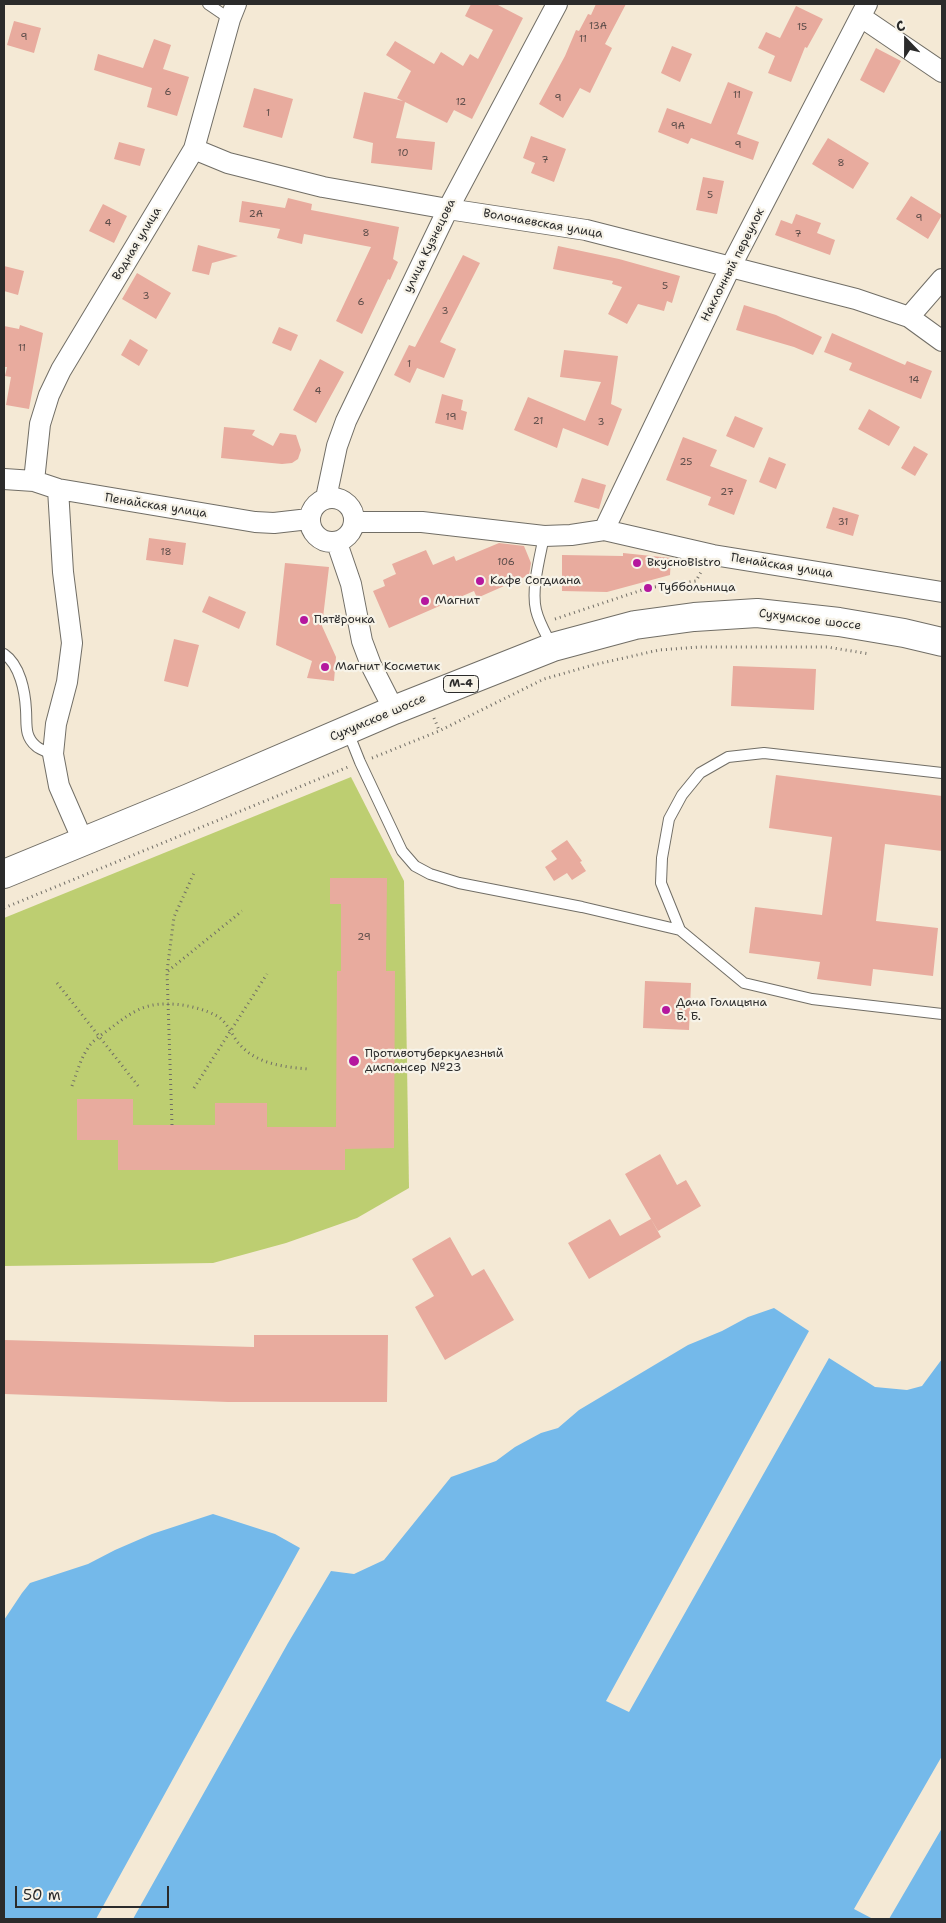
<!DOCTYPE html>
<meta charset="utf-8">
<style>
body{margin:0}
#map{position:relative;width:946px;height:1923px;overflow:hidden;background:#f4e9d5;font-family:"Shantell Sans",sans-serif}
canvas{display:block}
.frame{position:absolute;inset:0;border:5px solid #2b2b2b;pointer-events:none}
.north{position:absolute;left:881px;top:15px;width:50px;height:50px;-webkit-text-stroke:4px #f7f3e8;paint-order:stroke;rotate:338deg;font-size:14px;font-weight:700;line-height:20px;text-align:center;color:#2b2b2b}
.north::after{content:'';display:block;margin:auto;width:18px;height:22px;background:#2b2b2b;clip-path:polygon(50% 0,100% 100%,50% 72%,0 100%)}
.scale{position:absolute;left:15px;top:1886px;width:154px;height:22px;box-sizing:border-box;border:2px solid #2b2b2b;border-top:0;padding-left:6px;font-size:15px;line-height:18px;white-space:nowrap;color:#2b2b2b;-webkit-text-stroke:4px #f7f3e8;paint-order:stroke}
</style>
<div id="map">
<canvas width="946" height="1923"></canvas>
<div class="frame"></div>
<div class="north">С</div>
<div class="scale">50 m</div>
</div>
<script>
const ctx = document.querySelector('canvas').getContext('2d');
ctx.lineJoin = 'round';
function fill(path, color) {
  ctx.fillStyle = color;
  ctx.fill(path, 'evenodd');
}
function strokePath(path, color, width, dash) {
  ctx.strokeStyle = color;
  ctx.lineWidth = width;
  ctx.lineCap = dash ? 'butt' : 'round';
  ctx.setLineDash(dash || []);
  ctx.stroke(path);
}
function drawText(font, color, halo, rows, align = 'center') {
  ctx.font = font + ' "Shantell Sans",sans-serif';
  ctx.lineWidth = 4.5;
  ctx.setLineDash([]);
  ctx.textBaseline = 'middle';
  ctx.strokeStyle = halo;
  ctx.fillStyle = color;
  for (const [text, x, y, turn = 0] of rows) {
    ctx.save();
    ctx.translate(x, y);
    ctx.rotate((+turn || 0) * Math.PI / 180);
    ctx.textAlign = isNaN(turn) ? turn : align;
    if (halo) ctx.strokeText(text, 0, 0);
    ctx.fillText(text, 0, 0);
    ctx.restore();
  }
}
fill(new Path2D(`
 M351,777L404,881L409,1188L357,1218L286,1243L213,1263L4,1266V918Z`), '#bdce71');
fill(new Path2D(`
 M774,1308L809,1331L606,1701L629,1712L829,1358L875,1387L907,1390L922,1386L942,1359V1756L854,1909L873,1919H133L288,1643L331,1571L354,1574L384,1560L451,1477L496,1461L515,1447L541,1433L558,1428L579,1410L688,1345L722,1331L748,1317Z
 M213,1514L275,1534L300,1548L96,1919H4V1620L22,1593L30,1583L88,1564L115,1550L152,1534Z
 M942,1828V1919H889Z`), '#74b9ea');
fill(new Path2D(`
 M471,4H496L523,18L472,119L454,110L447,123L405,102L396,138L435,142L432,170L371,163L373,143L353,138L364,92L403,101L397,98L411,71L386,55L395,41L434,64L441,52L463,66L470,54L478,59L493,30L465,16Z
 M596,4H626L605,44L612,48L590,93L580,88L563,118L539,104L565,56L576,30L579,31L588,14L591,15Z
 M796,6L823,19L807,48L805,47L791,82L768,73L775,56L758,48L766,32L780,38Z
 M14,21L41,28L34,53L7,45Z
 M154,39L171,45L163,69L189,77L177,116L147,107L152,88L94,70L98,54L143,68Z
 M672,46L692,54L680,82L661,73Z
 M876,48L901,61L884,93L860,80Z
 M728,82L753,92L737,134L759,142L753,160L691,138L688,144L658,132L667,108L711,124Z
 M254,88L293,99L282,138L243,127Z
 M531,136L566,149L554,182L531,173L535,163L523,158Z
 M828,138L869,163L853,189L812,164Z
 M119,142L145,149L140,166L114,159Z
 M703,177L724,181L717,214L696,210Z
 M911,196L942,215L928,239L896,219Z
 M288,198L312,204L311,210L399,227L393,259L398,262L390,280L388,279L362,334L336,321L371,247L304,234L302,244L277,238L280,229L239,222L242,201L285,208Z
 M103,204L127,216L114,243L89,231Z
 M796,214L821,223L817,233L835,240L830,255L775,235L781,220L792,224Z
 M198,245L238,256L212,263L209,275L192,271Z
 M558,246L619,259L680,276L672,303L667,301L664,311L638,304L627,324L608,314L622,287L612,284L613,281L553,269Z
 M463,255L480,263L440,342L456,349L444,378L417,368L410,383L394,375L409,345L415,347Z
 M4,266L24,271L18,295L4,291Z
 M137,273L171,293L156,319L122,299Z
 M744,305L776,315L822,337L813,355L794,347L736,330Z
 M20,325L43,333L29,409L6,405L11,377L5,376L7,367H4V326L19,329Z
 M279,327L298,335L291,351L272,343Z
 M832,333L905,365L907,361L932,371L921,399L849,370L852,363L824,352Z
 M130,339L148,350L139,366L121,355Z
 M564,350L618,356L611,404L622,409L608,446L563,428L557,448L514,430L528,397L585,421L601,382L560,377Z
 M320,359L344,372L316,423L293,410Z
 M442,394L463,400L461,410L467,412L463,430L435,423Z
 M869,409L900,427L889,446L858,429Z
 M735,416L763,428L754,448L726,436Z
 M224,427L255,430L252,435L273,446L280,433L296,435L301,450L298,459L292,463L282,464L221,458Z
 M683,437L717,450L710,466L747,480L734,515L708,505L711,497L666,480Z
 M914,446L928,454L915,476L901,468Z
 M769,457L786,464L776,489L759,482Z
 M582,478L606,485L599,509L574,502Z
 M833,507L859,515L853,536L826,528Z
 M149,538L186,543L183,565L146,560Z
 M499,543L524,546L531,563L529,575L477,598L474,591L389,628L373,591L385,586L383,580L396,574L392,564L426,550L433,565L454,556L456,561Z
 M623,553L671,558L670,575L607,592L562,591V555L623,556Z
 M285,563L329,567L322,626L336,657L334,681L307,678L312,661L276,645Z
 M209,596L246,612L239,629L202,612Z
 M174,639L199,645L188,687L164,681Z
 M733,666L816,669L814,710L731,706Z
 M776,775L942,796V851L885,844L876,921L938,928L933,976L873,969L871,986L817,979L820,962L749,953L755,907L822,915L832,837L769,828Z
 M567,840L582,861L580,862L586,871L572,880L567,873L554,881L545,867L557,859L551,851Z
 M330,878H387L386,971H395L394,1148L345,1149V1170H118V1140H77V1099H133V1125H215V1103H267V1127H336L337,971H341V904H330Z
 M645,981L691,983L689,1030L643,1028Z
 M660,1154L677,1185L686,1180L701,1206L658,1231L625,1174Z
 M610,1219L620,1236L651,1219L661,1237L589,1279L568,1243Z
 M450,1237L472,1276L484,1269L514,1320L445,1360L415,1307L434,1296L412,1259Z
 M254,1335H388L387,1402H228L4,1394V1340L254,1347Z`), '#e8ab9e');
const lane = new Path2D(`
 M208,4L230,19
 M544,536C540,557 531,589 536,610C539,623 546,634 552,646
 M4,654C20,665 25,691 26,710C27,724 24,736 36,746C40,750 48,752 53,754
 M348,732L360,762L402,851L415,866L430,874L459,883L582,907L680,930
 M942,773L764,753L728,757L700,773L682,795L669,819L662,858L661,883L680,930L744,983L812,999L942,1014`);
const street = new Path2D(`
 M861,17L942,72
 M194,149L228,163L323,187L448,209L586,230L856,299L909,317L942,341
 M909,317L942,279
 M4,479L34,481L58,489L255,522L274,523L309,519
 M34,481L40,424L49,395L61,370L194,149L230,19L236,4
 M58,489L63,572L72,643L67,682L56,724L53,754L59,786L83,841
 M310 520a22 22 0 1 1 44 0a22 22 0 1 1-44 0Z
 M326,498L337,446L346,421L448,209L557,4
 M355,522H422L544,536L571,535L604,530L713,555L942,592
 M604,530L730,268L867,4
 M337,543L351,584L362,641L371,665L394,710`);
const highway = new Path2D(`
 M4,874L189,798L394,710L553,647L635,625L694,617L757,613L839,622L904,633L942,642`);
strokePath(lane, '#716e66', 12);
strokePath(street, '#716e66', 22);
strokePath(highway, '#716e66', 30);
strokePath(new Path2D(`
 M555,619L648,588L696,581L701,572
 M434,718L439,730
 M372,758L439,731L544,679L593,665L659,650L699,647H827L870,654
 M4,908L348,767
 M168,971L242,911
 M57,983L139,1087
 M72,1086C77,1072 81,1057 90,1045C96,1038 104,1033 111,1028C120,1021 129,1014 140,1009C161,999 197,1005 217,1016C228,1022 232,1037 241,1046C258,1064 284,1067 308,1069
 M194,1088L267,974
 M172,1125L167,971L174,917L194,873`), '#716e66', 3, [1, 4]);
strokePath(lane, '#fff', 10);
strokePath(street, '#fff', 20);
strokePath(highway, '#fff', 28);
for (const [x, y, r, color] of [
 [637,563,5,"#b5179e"],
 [480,581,5,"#b5179e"],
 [648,588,5,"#b5179e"],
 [425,601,5,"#b5179e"],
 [304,620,5,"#b5179e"],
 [325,667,5,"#b5179e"],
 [666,1010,5,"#b5179e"],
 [354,1061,6,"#b5179e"]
]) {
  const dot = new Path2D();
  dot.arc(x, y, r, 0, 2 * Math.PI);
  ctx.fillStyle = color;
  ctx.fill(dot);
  strokePath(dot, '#f7f3e8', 2);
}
drawText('10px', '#5a4b48', null, [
 ["13А",598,26],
 ["15",802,27],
 ["9",24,37],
 ["11",583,39],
 ["6",168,92],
 ["11",737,95],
 ["9",558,98],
 ["12",461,102],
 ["1",268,113],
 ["9А",678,126],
 ["9",738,145],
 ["10",403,153],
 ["7",545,160],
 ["8",841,163],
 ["5",710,195],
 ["2А",256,214],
 ["9",919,218],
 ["4",108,223],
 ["8",366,233],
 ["7",798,234],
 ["5",665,286],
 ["3",146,296],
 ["6",361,302],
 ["3",445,311],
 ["11",22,348],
 ["1",409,364],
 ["14",914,380],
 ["4",318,391],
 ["19",451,417],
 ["21",538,421],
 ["3",601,422],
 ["25",686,462],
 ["27",727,492],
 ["31",843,522],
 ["18",166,552],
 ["106",506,562],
 ["29",364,937]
]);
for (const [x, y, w] of [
 [461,684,35]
]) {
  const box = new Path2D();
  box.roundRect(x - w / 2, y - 8.5, w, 17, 4);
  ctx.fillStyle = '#f7f3e8';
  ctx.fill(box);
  strokePath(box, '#2b2b2b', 1);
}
drawText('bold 11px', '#2b2b2b', null, [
 ["М-4",461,684]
]);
drawText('12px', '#2b2b2b', '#f7f3e8', [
 ["Волочаевская улица",543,224,10],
 ["Водная улица",137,244,-59],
 ["улица Кузнецова",430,246,-64],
 ["Наклонный переулок",733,265,-63],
 ["Пенайская улица",156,506,9],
 ["Пенайская улица",782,566,9],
 ["Сухумское шоссе",810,620,7],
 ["Сухумское шоссе",378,718,-23]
]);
drawText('12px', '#2b2b2b', '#f7f3e8', [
 ["ВкусноBistro",647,563],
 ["Кафе Согдиана",490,581],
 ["Туббольница",658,588],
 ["Магнит",435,601],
 ["Пятёрочка",314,620],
 ["Магнит Косметик",335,667],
 ["Дача Голицына",676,1003],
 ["Б. Б.",676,1017],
 ["Противотуберкулезный",365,1054],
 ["диспансер №23",365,1068]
], 'left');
</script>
